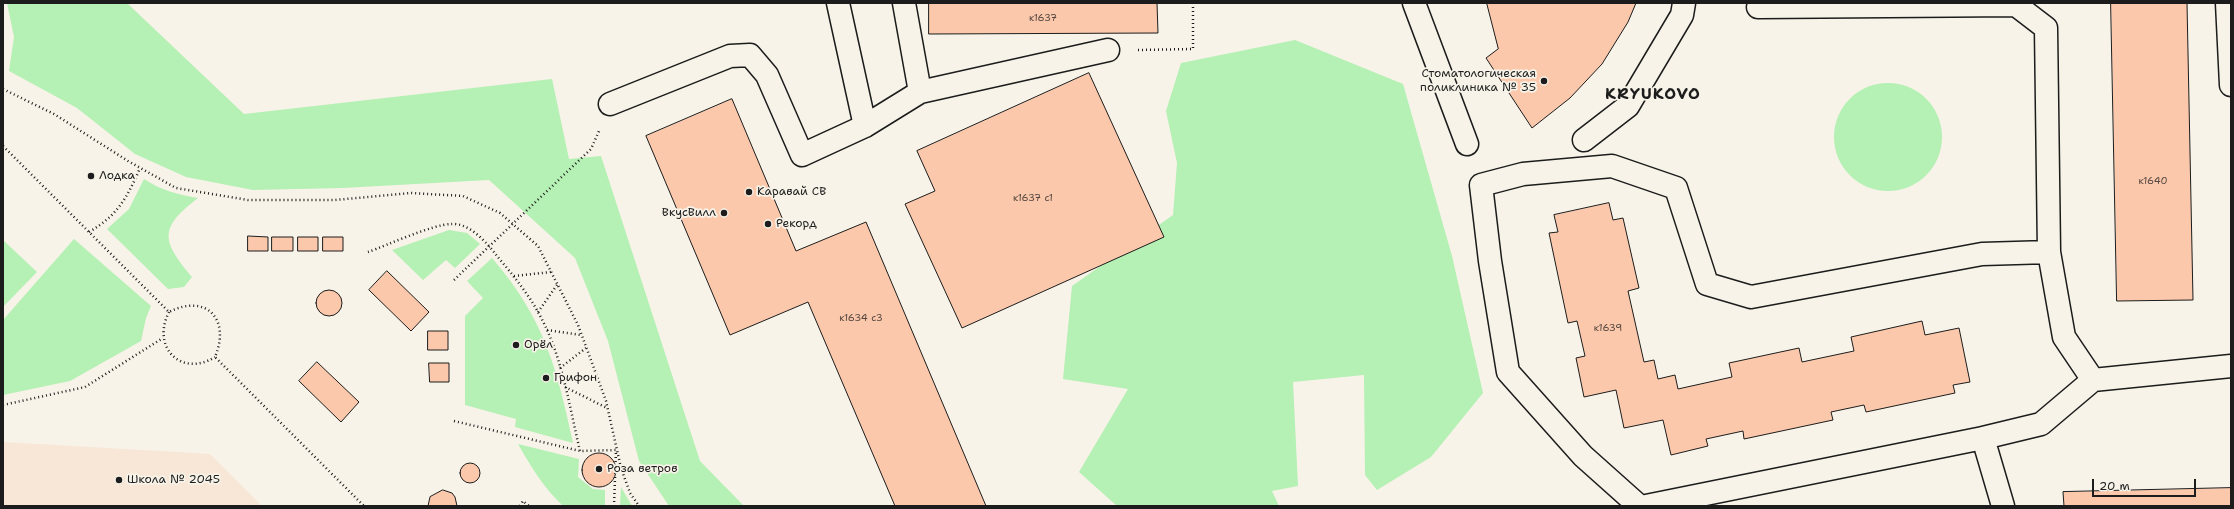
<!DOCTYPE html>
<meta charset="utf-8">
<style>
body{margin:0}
#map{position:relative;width:2234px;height:509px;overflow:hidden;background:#f7f3e8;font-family:"Shantell Sans",sans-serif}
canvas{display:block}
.frame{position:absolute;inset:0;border:4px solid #1c1c1c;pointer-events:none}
.scale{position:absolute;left:2092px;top:479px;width:104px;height:18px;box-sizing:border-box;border:2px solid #1c1c1c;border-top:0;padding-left:5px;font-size:12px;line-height:14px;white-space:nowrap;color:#1c1c1c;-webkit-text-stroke:3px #f7f3e8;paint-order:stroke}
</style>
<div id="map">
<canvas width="2234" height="509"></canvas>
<div class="frame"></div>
<div class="scale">20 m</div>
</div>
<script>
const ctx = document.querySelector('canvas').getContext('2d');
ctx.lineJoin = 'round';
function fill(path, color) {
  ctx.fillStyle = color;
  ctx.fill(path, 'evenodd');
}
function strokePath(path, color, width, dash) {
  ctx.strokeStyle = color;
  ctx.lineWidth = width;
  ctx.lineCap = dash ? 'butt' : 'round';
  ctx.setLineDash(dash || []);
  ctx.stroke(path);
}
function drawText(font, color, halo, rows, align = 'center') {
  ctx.font = font + ' "Shantell Sans",sans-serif';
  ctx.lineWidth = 3.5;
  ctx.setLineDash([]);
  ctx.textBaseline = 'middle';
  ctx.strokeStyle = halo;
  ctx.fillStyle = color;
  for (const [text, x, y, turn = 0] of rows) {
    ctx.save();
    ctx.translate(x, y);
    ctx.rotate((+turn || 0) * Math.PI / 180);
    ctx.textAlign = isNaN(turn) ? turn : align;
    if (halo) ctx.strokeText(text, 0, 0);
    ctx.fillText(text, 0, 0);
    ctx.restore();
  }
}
fill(new Path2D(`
 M3,442L210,454L262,506H3Z`), '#f8e6d6');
fill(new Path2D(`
 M7,3H127L244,114L552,79L569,159L601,156L700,461L744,506H669L639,461L608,341L575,258L489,180L342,188L253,190L186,177L135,154L77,108L9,71L14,37Z
 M1295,40L1403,84L1452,256L1483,393L1431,457L1377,490L1365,475L1364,375L1293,382L1298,486L1272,491L1279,506H1117L1079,472L1128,389L1063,379L1072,286L1173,215L1177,163L1166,111L1181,63Z
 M1834 137a54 54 0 1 1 108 0a54 54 0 1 1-108 0Z
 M144,179C160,190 179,195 198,198C159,228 161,240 192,277L184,287L168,289L107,229L129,209Z
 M449,230L467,233L480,244L455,268L446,260L423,280L392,250Z
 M74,239L151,306L146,318L141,341L70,381L3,395V320Z
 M3,240L37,272L3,307Z
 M492,258C544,318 557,368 573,443L515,427L516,419L465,405V316L483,298L467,281Z
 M518,444L579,459L578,477L593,489L605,490V506H563C544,488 531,467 518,444Z
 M621,487L632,506H620Z`), '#b5f0b4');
const building = new Path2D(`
 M929,3H1157L1158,33L929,34Z
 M1487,3H1636L1628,22L1602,64L1570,98L1532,128L1486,58L1498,49Z
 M2111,3H2187L2193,300L2117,301Z
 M1089,73L1164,237L962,328L905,204L935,191L917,151Z
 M732,99L796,251L866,222L986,506H895L808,302L730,335L646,136Z
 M1609,203L1613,220L1623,218L1639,288L1628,291L1644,362L1654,360L1658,379L1675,375L1678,389L1732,377L1729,363L1799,348L1802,362L1854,351L1851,337L1922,321L1925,335L1959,328L1970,382L1953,385L1955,393L1866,412L1864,405L1831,412L1833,420L1744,439L1743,431L1706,439L1708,446L1671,455L1663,420L1624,428L1616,390L1584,397L1576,358L1585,356L1577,321L1568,323L1549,233L1558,232L1554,215Z
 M248,236L268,237V251H248Z
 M272,237H293V251H272Z
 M298,237H318V251H298Z
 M323,237H343V251H323Z
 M387,271L429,312L411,331L369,290Z
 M316 303a13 13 0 1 1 26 0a13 13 0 1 1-26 0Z
 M428,331H448V350H428Z
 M317,362L359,402L341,422L299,381Z
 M429,363H449V382H430Z
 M582 470a17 17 0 1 1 34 0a17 17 0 1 1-34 0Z
 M460 473a10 10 0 1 1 20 0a10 10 0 1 1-20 0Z
 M2231,488V506H2064L2063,492Z
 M443,490L452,493L455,497L457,506H428L430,497Z`);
fill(building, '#fbc8ab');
strokePath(building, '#1c1c1c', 1);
const minor = new Path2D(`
 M838,3L865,126
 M904,3L920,92L1108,50
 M1414,3L1467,144
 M2227,3L2231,85
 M1758,7L2016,5L2046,28L2049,252L2064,337L2093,380
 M610,104L730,56L750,55L767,75L802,155L865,126L920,92
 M1584,140L1628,106L1682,15L1684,3
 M1639,506L1583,456L1508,372L1490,261L1481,185L1523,174L1612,166L1676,188L1707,284L1751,297L1982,254L2049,252
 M1646,506L1983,438
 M2003,506L1983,438L2041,424L2093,380L2231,366`);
strokePath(minor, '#1c1c1c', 25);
strokePath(new Path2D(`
 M1138,50L1193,49V3
 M3,89L54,114L128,161L176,188L248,200H335L411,193L463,196L500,213L538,246L578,325L606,401L621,468L630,493L639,506
 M3,146L169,312C206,293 231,319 215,357L364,506
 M89,232C118,215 127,198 140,168
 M368,252C388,245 433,224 452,224C470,223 487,243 497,256C512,274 527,292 538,312C562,354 569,405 580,451
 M514,276L551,272
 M454,280L591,149L599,131
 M169,312C151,347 181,378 215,357
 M538,312L557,285
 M547,330L581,335
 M560,368L586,348
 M565,387L607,408
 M3,405L85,387L163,338
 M454,421L580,451L616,450
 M520,506L523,501L529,506
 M614,506L616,450`), '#1c1c1c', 2.5, [1, 3]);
strokePath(minor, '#f7f3e8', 22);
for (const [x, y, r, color] of [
 [1544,81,4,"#1c1c1c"],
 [91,176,4,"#1c1c1c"],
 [749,192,4,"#1c1c1c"],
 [724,213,4,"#1c1c1c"],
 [768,224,4,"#1c1c1c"],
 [516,345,4,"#1c1c1c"],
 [546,378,4,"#1c1c1c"],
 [599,469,4,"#1c1c1c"],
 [119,480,4,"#1c1c1c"]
]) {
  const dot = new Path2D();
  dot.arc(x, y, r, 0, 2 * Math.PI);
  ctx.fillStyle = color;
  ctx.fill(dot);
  strokePath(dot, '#f7f3e8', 1.5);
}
drawText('10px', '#544740', null, [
 ["к1637",1043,18],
 ["к1640",2153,181],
 ["к1637 с1",1033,198],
 ["к1634 с3",861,318],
 ["к1639",1608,328]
]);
drawText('12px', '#1c1c1c', '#f7f3e8', [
 ["Стоматологическая",1536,74,"right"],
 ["поликлиника № 35",1536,88,"right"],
 ["Лодка",99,176],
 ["Каравай СВ",757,192],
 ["ВкусВилл",716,213,"right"],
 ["Рекорд",776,224],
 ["Орёл",524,345],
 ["Грифон",554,378],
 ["Роза ветров",607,469],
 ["Школа № 2045",127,480]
], 'left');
ctx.letterSpacing = '1px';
drawText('bold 16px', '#1c1c1c', '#f7f3e8', [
 ["KRYUKOVO",1653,95]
]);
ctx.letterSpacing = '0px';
</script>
